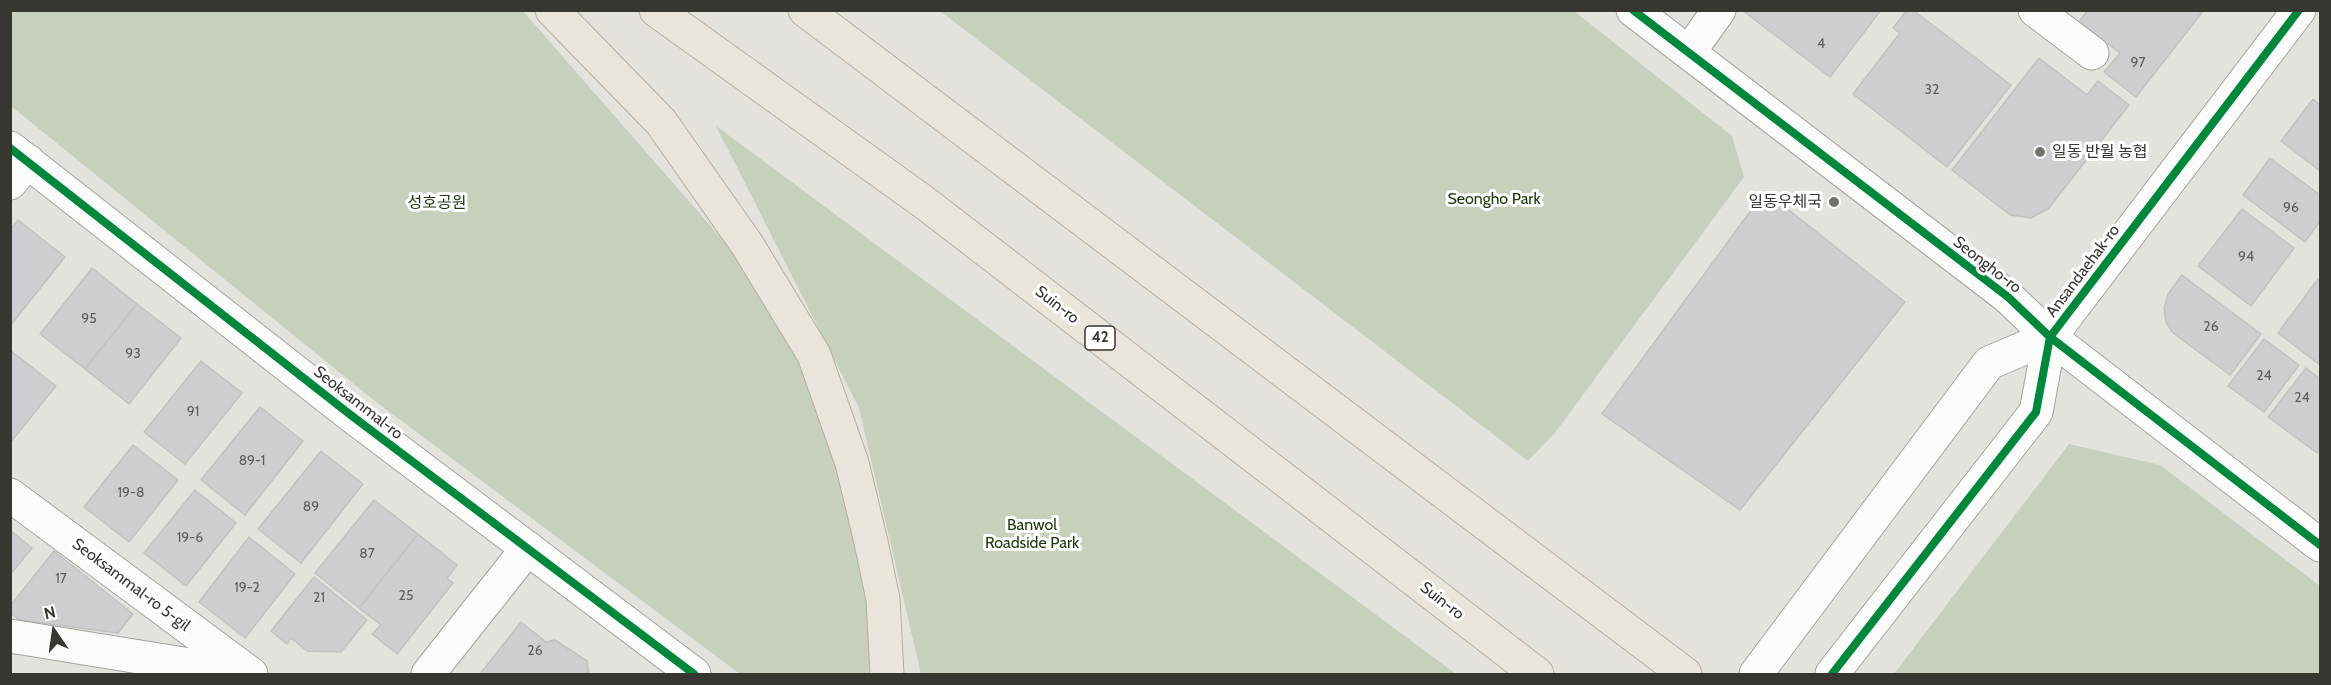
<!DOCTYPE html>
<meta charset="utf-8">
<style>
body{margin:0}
#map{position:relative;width:2331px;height:685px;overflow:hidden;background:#e4e2dc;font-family:Cabin,sans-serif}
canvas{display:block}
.frame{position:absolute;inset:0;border:12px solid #373631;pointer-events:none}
.north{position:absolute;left:24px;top:601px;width:60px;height:60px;-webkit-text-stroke:4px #fff;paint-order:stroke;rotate:347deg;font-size:16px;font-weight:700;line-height:24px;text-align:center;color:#373631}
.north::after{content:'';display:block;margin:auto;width:21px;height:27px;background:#373631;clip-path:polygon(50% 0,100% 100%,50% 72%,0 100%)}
</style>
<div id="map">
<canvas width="2331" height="685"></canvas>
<div class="frame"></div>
<div class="north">N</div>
</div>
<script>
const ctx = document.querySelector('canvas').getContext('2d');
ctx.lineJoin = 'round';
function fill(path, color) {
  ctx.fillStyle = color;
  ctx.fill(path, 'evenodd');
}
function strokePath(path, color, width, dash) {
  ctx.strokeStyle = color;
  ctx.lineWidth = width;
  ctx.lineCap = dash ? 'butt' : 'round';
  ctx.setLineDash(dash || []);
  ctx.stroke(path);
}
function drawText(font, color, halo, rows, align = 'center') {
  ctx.font = font + ' Cabin,"Noto Sans KR",sans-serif';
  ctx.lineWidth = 6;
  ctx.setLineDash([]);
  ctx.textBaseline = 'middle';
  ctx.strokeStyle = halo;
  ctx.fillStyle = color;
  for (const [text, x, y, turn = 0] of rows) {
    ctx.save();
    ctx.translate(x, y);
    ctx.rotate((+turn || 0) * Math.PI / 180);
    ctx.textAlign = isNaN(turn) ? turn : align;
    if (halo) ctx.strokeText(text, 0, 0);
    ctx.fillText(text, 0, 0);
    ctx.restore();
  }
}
fill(new Path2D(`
 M10,11H523L742,262L795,353L843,474L869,595L875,674H740L371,398L11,106Z
 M940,11H1574L1732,136L1744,177L1554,434L1528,461Z
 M716,126L1456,674H921L859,408Z
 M2069,444L2160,465L2320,586V674H1894Z`), '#c6d0bd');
const building = new Path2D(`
 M1742,10H1881L1830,77Z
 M1907,10H1913L2011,85L1947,167L1853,94L1900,33L1893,28Z
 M2088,10H2204L2136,97L2104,72L2120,53L2079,22Z
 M2039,58L2087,95L2098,81L2129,105L2049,208L2031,218L2010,215L1952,170Z
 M2313,99L2320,105V171L2281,141Z
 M2270,158L2320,195V221L2305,242L2243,195Z
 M1765,191L1905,302L1740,510L1602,414Z
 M2242,209L2294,248L2251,306L2198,266Z
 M18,220L65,257L10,326V230Z
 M92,268L137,304L85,369L40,334Z
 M2182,275L2261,334L2230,375L2173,333L2166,322L2164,308L2168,294Z
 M2318,279L2320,281V365L2278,333Z
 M137,304L181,338L129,404L85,369Z
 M2264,339L2299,365L2264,412L2228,386Z
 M10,350L56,386L10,443Z
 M201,361L242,393L185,464L144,432Z
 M2306,368L2320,379V449L2317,453L2268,417Z
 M260,407L303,441L245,515L201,480Z
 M133,445L178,480L129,542L84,507Z
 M321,451L363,484L301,563L258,529Z
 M195,490L236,523L186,586L144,553Z
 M374,500L418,534L359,608L315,573Z
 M10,530L32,548L10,575Z
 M418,534L457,565L447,578L453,583L397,654L372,634L381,625L359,608Z
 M249,537L295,574L245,638L199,602Z
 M54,551L133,614L118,633L19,620L10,613V606Z
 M314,577L367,620L341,652L307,651L291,638L287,644L271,631Z
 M521,622L546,642L555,640L587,661L589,674H480Z`);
fill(building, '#ceced1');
strokePath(building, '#c2c2c1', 1.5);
const minor = new Path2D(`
 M2035,10L2092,53
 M1689,52L1719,10
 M10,183L28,161
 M10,495L251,674
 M10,636L245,674
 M428,674L528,548`);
const tertiary = new Path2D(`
 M1633,10L2008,297L2050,337L2320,545
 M10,148L352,416L694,674
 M1756,674L1989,363L2050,337
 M1832,674L2036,412L2050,337L2299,10`);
const trunk = new Path2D(`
 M552,10L661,122L748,246L814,355L852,463L871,542L883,599L887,674
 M656,10L925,203L1537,674
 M805,10L1685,674`);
strokePath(minor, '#a5a39e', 35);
strokePath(tertiary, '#a5a39e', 35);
strokePath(trunk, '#b4af9e', 35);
strokePath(minor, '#fbfbfa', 33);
strokePath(tertiary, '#fbfbfa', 33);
strokePath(trunk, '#e9e5da', 33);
strokePath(new Path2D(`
 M1633,10L2008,297L2050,337L2320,545
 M10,148L352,416L694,674
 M1832,674L2036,412L2050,337L2299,10`), '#00873e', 8);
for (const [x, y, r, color] of [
 [2040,152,6,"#74726d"],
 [1834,202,6,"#74726d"]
]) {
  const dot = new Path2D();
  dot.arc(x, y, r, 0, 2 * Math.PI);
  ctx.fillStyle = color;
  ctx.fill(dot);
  strokePath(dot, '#fff', 2);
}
drawText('14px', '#5f5e5c', null, [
 ["4",1821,44],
 ["97",2138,63],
 ["32",1932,90],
 ["96",2291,208],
 ["94",2246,257],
 ["95",89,319],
 ["26",2211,327],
 ["93",133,354],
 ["24",2264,376],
 ["24",2302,398],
 ["91",193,412],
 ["89-1",252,461],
 ["19-8",131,493],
 ["89",311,507],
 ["19-6",190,538],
 ["87",367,554],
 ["17",61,579],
 ["19-2",247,588],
 ["25",406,596],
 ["21",319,598],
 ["26",535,651]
]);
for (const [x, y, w] of [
 [1100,338,30]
]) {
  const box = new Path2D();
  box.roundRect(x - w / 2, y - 12, w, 24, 4.5);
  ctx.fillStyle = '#fff';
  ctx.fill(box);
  strokePath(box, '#373631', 1.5);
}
drawText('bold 15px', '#373631', null, [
 ["42",1100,338]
]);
drawText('16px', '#373631', '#fff', [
 ["일동 반월 농협",2052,152],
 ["일동우체국",1822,202,"right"]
], 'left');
drawText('16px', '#1d3709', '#fff', [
 ["Seongho Park",1494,199],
 ["성호공원",437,203],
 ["Banwol",1032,525],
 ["Roadside Park",1032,543]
]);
drawText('16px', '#373631', '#fff', [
 ["Seongho-ro",1987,265,38],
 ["Ansandaehak-ro",2083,271,-53],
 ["Suin-ro",1057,305,38],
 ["Seoksammal-ro",358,403,38],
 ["Seoksammal-ro 5-gil",131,585,37],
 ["Suin-ro",1442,601,38]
]);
</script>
